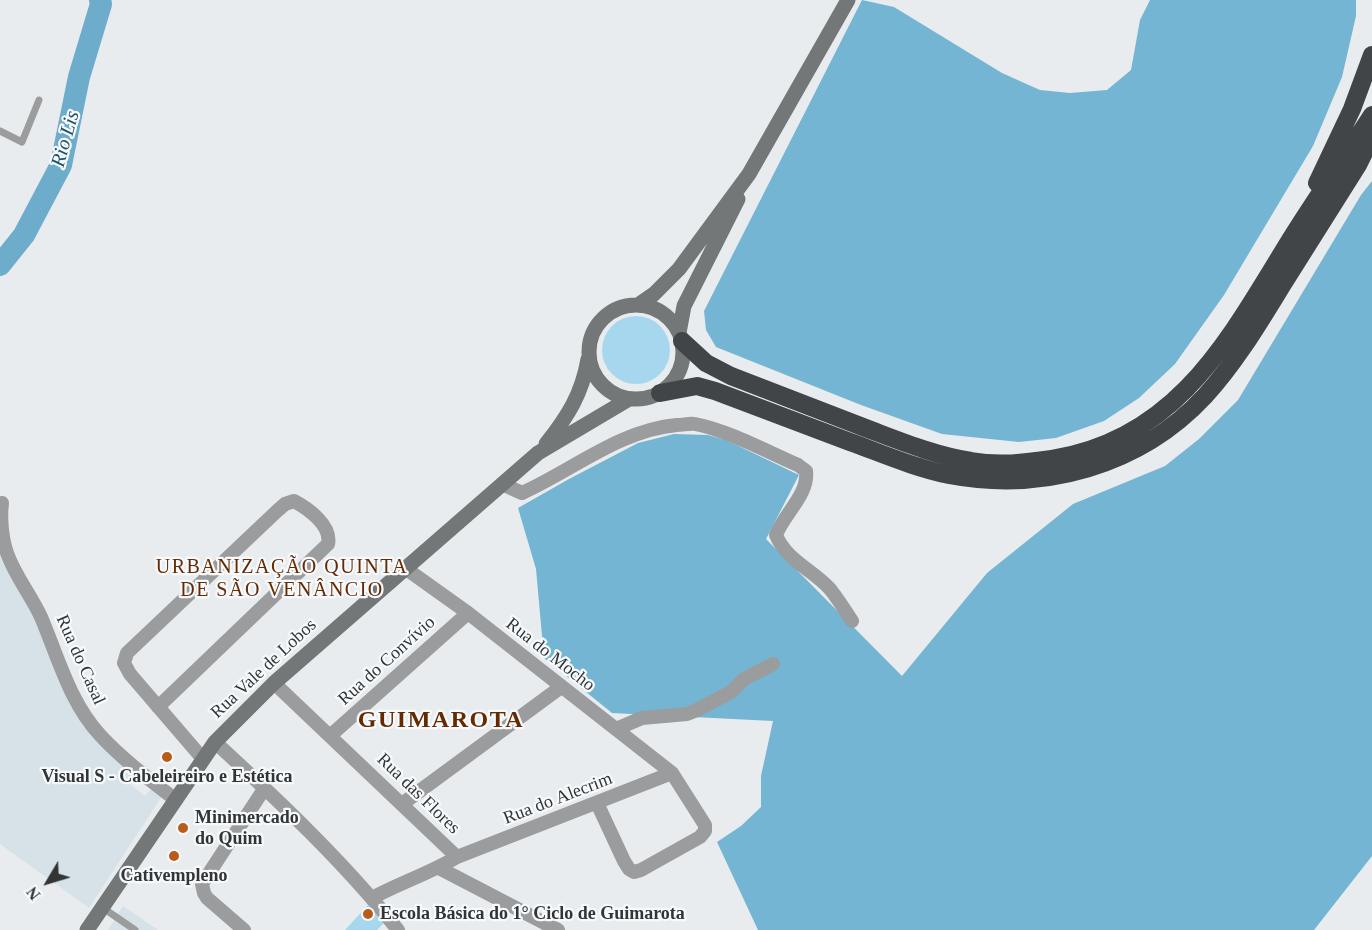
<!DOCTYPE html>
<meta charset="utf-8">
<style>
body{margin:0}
#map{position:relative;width:1372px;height:930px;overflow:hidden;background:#e8ecee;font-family:"Times New Roman",serif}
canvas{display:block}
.north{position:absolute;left:18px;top:852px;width:60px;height:60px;-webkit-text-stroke:4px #f6fafc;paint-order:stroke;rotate:232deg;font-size:16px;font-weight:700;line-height:24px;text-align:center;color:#333435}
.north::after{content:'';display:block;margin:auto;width:21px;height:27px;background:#333435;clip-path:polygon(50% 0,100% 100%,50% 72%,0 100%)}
</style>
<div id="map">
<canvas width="1372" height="930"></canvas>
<div class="north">N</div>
</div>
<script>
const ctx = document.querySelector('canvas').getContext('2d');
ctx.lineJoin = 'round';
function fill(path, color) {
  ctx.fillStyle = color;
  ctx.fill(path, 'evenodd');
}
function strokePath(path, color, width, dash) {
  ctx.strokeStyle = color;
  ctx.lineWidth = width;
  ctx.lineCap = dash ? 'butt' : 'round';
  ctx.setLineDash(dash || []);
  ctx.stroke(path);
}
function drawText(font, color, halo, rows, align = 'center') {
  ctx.font = font + ' "Times New Roman",serif';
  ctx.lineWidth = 4.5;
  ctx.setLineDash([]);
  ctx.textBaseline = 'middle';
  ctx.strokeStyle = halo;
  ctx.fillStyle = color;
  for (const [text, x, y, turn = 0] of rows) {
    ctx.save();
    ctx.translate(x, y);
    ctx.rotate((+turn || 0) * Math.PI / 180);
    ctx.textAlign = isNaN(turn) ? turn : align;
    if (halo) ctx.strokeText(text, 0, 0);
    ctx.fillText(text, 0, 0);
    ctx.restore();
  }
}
fill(new Path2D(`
 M0,554L2,561L28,601L84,725L140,774L131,785L145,796L154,786L162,796L89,908L0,844Z
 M123,906L158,930H108Z`), '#d7e2e8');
fill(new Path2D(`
 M602 350a34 34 0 1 1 68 0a34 34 0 1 1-68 0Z
 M368,905L384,923L377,930H345Z`), '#a7d7ef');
fill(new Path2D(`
 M862,0L894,7L1002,73L1040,90L1070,93L1107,90L1131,70L1140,20L1150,0H1356V16L1342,77L1313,146L1224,295L1175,364L1139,398L1104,421L1056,438L1019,442L942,434L861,405L716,347L706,330L704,311Z
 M1372,181V856L1314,930H758L717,842L741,826L761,807V776L773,721L612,713L544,658L536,569L518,508L569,479L638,443L674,434L708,435L726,440L799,475L766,539L902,676L987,573L1073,504L1165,466L1199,439L1238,400L1361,195Z`), '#74b5d3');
strokePath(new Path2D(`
 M0,265L24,235L61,165L79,77L101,4L100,0`), '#6dadcb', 22);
strokePath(new Path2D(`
 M0,131L22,142L39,100
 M103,908L135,930`), '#9b9c9d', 7);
strokePath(new Path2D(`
 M502,484L522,493C573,470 620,430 677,425C683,425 690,423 695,424C727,430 768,452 798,465L806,471C809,494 784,514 776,535C786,560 813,570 830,589C838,599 845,610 852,621
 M2,503C0,518 2,539 7,553C15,576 31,595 41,617C58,657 70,703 100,735C122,759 150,780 176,800
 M405,568L468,613L672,773L705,825V831L700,837L641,870L634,872L629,869L624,861L597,803
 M274,683L457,857
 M158,707L328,544C332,526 309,509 294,501L285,504L277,511L127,653L124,663L130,674L203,759
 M616,729L642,718L687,714L697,710L731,692L744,679L773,664
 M331,735L468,613
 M215,742C279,801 344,862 398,930
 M402,804L561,687
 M439,868L558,930
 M372,898C400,883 430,873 457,857L672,773
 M244,930L207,898L204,893L202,884L264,789`), '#9b9c9d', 14);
strokePath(new Path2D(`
 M589 352a47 47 0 1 1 94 0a47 47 0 1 1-94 0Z
 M638,305L654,294L679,269L749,174L848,0
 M679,333L684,306L738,199
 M546,444C568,416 582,394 588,359
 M87,930L215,742L274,683L538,453L629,399`), '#747778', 15);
strokePath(new Path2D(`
 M1317,183L1352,109L1372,55
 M682,341L706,363L731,376C775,393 819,410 863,427C898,440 933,455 971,461C998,466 1025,463 1052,459C1178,439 1229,339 1290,240C1316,198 1345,157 1372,115
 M660,393L697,386L715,391C760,408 805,425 850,442C883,454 915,468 949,475C1043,493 1140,466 1205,396C1236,362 1259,323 1283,284C1308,245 1333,205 1358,165L1372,137`), '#424547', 18);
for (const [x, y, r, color] of [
 [167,757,6,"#bb5b19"],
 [183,828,6,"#bb5b19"],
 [174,856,6,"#bb5b19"],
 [368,914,6,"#bb5b19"]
]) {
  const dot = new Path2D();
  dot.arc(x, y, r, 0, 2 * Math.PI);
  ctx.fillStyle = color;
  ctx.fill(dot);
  strokePath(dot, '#f6fafc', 2);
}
drawText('18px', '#333435', '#f6fafc', [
 ["Rua do Mocho",550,655,38],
 ["Rua do Casal",80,660,66],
 ["Rua do Convívio",387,661,-42],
 ["Rua Vale de Lobos",264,669,-43],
 ["Rua das Flores",418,794,44],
 ["Rua do Alecrim",558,799,-21]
]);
drawText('bold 18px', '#333435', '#f6fafc', [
 ["Visual S - Cabeleireiro e Estética",167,777],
 ["Minimercado",195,818,"left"],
 ["do Quim",195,839,"left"],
 ["Cativempleno",174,876],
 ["Escola Básica do 1° Ciclo de Guimarota",380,914,"left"]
]);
drawText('italic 20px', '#1e5267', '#f6fafc', [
 ["Rio Lis",66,139,-74]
]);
ctx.letterSpacing = '1.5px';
drawText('20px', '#662900', '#f6fafc', [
 ["URBANIZAÇÃO QUINTA",282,568],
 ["DE SÃO VENÂNCIO",282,591]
]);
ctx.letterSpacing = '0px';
ctx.letterSpacing = '1.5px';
drawText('bold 24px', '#662900', '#f6fafc', [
 ["GUIMAROTA",441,721]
]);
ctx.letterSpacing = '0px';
</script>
